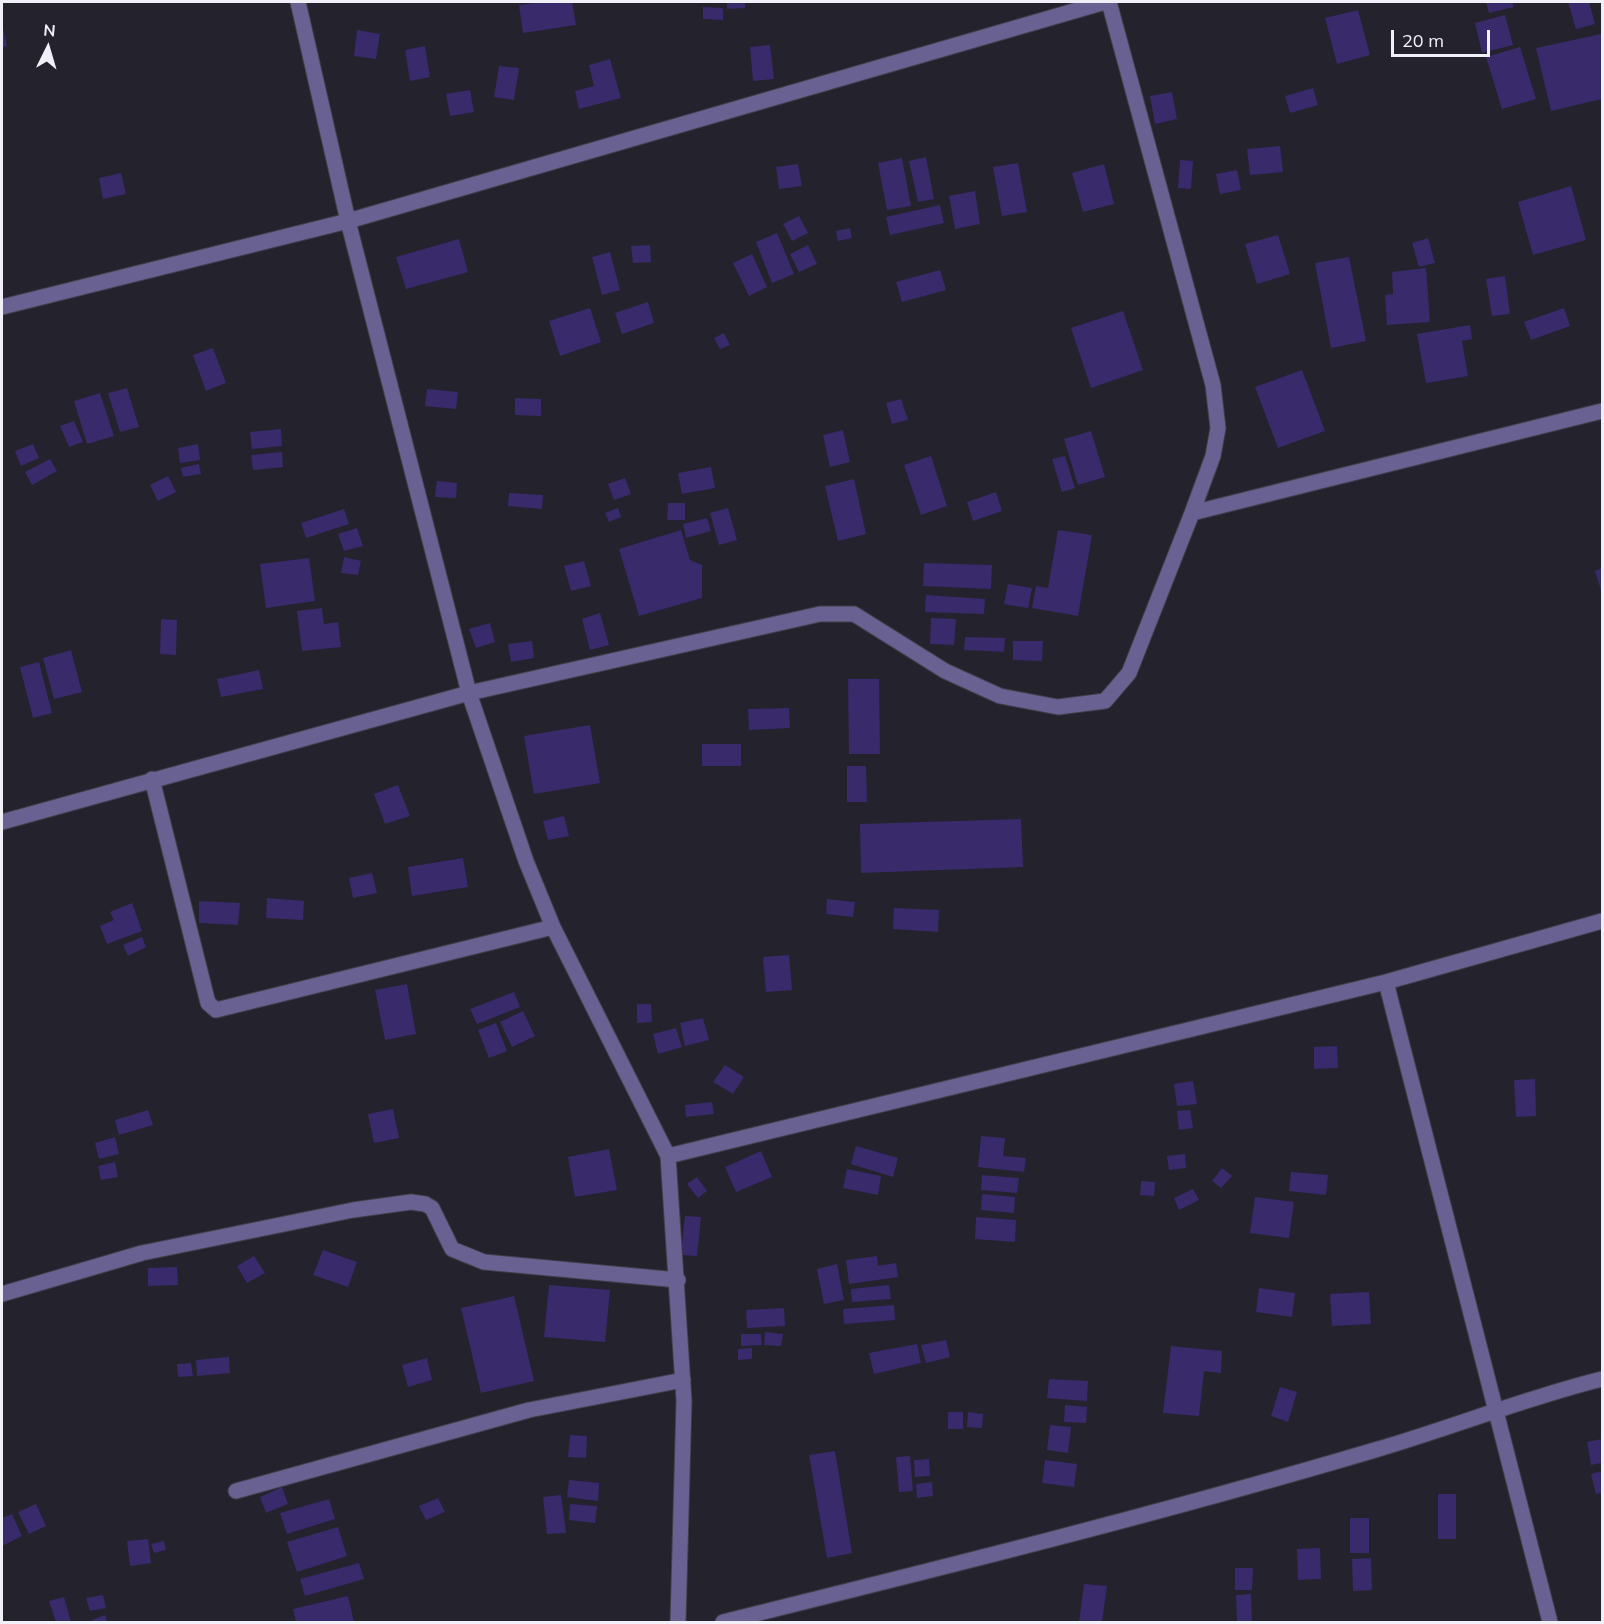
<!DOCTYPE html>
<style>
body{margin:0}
#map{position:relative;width:1604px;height:1624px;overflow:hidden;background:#24222d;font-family:Mulish,sans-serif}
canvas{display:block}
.frame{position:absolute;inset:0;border:3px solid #f0f0f8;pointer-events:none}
.north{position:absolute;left:18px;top:18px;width:60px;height:60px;-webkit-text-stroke:4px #24222d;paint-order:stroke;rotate:5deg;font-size:16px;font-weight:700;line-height:24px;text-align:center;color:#f0f0f8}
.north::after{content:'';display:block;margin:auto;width:21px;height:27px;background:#f0f0f8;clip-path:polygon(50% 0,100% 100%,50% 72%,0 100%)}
.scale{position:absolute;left:1391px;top:30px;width:99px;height:27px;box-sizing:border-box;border:3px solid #f0f0f8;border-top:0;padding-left:8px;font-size:18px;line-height:21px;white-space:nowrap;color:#f0f0f8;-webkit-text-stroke:4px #24222d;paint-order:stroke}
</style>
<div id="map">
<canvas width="1604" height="1624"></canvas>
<div class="frame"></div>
<div class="north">N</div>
<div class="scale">20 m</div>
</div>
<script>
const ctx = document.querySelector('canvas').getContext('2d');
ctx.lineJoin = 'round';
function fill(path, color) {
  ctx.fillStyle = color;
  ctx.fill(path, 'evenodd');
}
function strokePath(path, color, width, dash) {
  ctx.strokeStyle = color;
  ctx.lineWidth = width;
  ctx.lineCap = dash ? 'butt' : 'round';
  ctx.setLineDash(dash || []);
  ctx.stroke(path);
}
fill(new Path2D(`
 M542,2H572L576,25L523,33L519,5Z
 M727,2H745V8L727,9Z
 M1486,2H1512L1514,7L1489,13Z
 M1568,2H1589L1595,24L1576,29Z
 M703,7L723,8V20L703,19Z
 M1358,10L1370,55L1337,64L1325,18Z
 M1505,15L1513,45L1482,53L1475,23Z
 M2,24L7,46L2,47Z
 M357,30L380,34L376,59L354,56Z
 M1601,34L1602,99L1551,111L1536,48Z
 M770,45L774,79L753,81L750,47Z
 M425,46L430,77L410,81L405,50Z
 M1520,47L1536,99L1502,109L1486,57Z
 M610,59L621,98L579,109L575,91L594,86L589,65Z
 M499,66L519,68L514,100L494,97Z
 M1313,88L1318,105L1290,113L1285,96Z
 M470,90L474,112L450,116L446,94Z
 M1172,92L1177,119L1155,124L1150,96Z
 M1280,146L1283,172L1250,175L1247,149Z
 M926,157L934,199L918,202L909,161Z
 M902,158L911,206L887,210L878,163Z
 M1180,160L1193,161L1191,189L1178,188Z
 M1018,163L1027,212L1002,216L993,167Z
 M798,164L802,186L779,189L776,167Z
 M1104,164L1114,204L1083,212L1072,173Z
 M1237,170L1241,190L1220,194L1216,174Z
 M121,173L126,194L103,199L99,178Z
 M1571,186L1586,240L1533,255L1518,202Z
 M975,191L980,224L955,229L949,196Z
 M940,205L944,223L890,235L886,217Z
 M799,216L808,233L792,241L783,224Z
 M850,228L852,238L838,241L836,231Z
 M777,233L794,274L772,283L756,242Z
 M1278,235L1290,274L1257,284L1245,244Z
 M1428,238L1435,263L1419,267L1412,243Z
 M459,239L468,272L406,289L396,257Z
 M650,245L651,262L633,263L631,246Z
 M808,245L817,264L799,272L790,254Z
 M610,252L620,290L602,295L592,257Z
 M752,254L767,287L749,296L733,263Z
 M1349,257L1366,341L1331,348L1315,263Z
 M1426,268L1430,322L1387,325L1385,295L1393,294L1392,272Z
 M940,270L946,290L902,302L896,282Z
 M1505,276L1510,314L1492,316L1486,279Z
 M648,302L654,323L622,334L615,313Z
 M590,308L601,342L560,356L549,321Z
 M1564,308L1570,326L1531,340L1524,322Z
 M1123,311L1143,370L1091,388L1071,328Z
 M1470,325L1472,339L1462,341L1468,376L1426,383L1417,334Z
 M724,333L730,345L720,349L714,338Z
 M213,348L226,383L206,391L193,355Z
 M1302,370L1325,431L1278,448L1255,387Z
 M127,388L139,427L120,432L108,393Z
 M427,389L458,392L456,409L425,406Z
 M100,393L114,436L87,444L74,401Z
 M515,398L541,399V416L515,415Z
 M901,399L908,420L892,424L886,403Z
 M74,421L83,442L69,447L60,426Z
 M281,429L282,446L252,449L250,432Z
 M843,430L850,462L830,467L823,435Z
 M1091,431L1105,477L1078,485L1064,439Z
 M33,444L39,458L21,466L15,451Z
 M198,444L200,460L180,463L178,448Z
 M282,452L283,467L253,470L251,455Z
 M931,456L947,506L921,515L904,465Z
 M1065,456L1075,488L1062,492L1052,459Z
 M50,459L57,471L32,485L25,472Z
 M199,464L201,474L183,477L181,468Z
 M711,467L715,488L682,494L678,473Z
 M168,476L176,492L158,501L150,485Z
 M625,478L631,494L614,500L608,484Z
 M854,479L866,534L838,541L825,486Z
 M437,481L457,483L456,498L435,497Z
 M996,492L1002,511L973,521L967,502Z
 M509,493L543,495L542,509L508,506Z
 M668,503H685V520H667Z
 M618,508L621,517L609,522L605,513Z
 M728,508L737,540L719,545L710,513Z
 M344,509L349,524L306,538L301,523Z
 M707,518L711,531L686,538L683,524Z
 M357,528L363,546L344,551L338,534Z
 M681,530L690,560L702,565V598L639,616L619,549Z
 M1058,530L1092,535L1078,616L1032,608L1036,586L1048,588Z
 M344,557L361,561L358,575L341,573Z
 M309,558L315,601L266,608L260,564Z
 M584,561L591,586L571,591L564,566Z
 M924,563L992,565L991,589L923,586Z
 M1602,568V593L1595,571Z
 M1008,584L1032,588L1028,608L1004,604Z
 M926,595L985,599L984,614L925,612Z
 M322,608L324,624L338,622L341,647L302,651L297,611Z
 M600,613L609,645L590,650L582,619Z
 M931,618L956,619L954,645L930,644Z
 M161,619L177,620L176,655L160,654Z
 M490,623L495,642L476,648L469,629Z
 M965,637L1005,638L1004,652L964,650Z
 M532,641L534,658L511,662L508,644Z
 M1013,641H1043L1042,661L1013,660Z
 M71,650L82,692L54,699L43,658Z
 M39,662L52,713L33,718L20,667Z
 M259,670L263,689L221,697L217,679Z
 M848,679H879L880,754H849Z
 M789,708L790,728L749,730L748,709Z
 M590,725L600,783L534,794L524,736Z
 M702,744H741V766H702Z
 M847,766H866L867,802H847Z
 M398,785L410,816L385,824L374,794Z
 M564,816L569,836L548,840L543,821Z
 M1021,819L1023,867L861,873L860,824Z
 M463,858L468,887L412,896L408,867Z
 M372,873L377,893L353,898L349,878Z
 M267,898L304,901L303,920L266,918Z
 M827,899L855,902L853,917L826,914Z
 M199,901L240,903L238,925L199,923Z
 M132,903L142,931L107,944L100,926L114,920L110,912Z
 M894,908L939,910L938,932L893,929Z
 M142,937L146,947L128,956L123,945Z
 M789,955L792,990L766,992L763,957Z
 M407,984L416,1034L385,1040L375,990Z
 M514,992L520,1007L477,1024L470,1009Z
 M637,1004H651L652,1022L637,1023Z
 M523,1011L535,1036L512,1047L500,1022Z
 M703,1018L709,1040L685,1046L680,1023Z
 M496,1023L507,1051L489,1058L478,1030Z
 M676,1028L682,1047L658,1054L653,1034Z
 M1337,1046L1338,1068L1314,1069V1047Z
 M725,1065L744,1077L733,1094L713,1082Z
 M1535,1079L1536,1116L1516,1117L1514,1080Z
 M1193,1081L1197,1104L1177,1106L1174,1084Z
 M712,1102L714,1114L686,1117L685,1105Z
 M393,1109L399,1138L374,1143L368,1114Z
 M148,1110L153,1125L119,1135L115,1120Z
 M1190,1110L1193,1128L1179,1130L1177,1111Z
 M981,1136L1005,1138L1003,1156L1026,1158L1024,1172L978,1167Z
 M115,1137L119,1154L99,1159L95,1143Z
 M856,1146L898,1158L893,1177L851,1164Z
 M609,1149L617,1190L575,1197L568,1157Z
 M761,1151L772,1177L736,1192L725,1167Z
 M1185,1154L1186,1168L1169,1170L1167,1156Z
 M115,1162L118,1177L101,1180L98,1166Z
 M1222,1168L1232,1176L1221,1188L1212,1181Z
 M847,1169L881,1176L878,1195L843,1188Z
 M1291,1172L1328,1175L1326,1195L1289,1191Z
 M982,1175L1019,1178L1017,1193L981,1190Z
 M697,1177L707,1191L698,1198L687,1184Z
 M1141,1181L1155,1182L1154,1196L1140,1195Z
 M1193,1189L1199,1200L1179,1210L1174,1198Z
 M982,1194L1015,1197L1014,1213L981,1210Z
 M1255,1197L1294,1202L1289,1238L1250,1233Z
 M685,1216L701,1217L697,1256L681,1255Z
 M976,1217L1016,1220L1015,1242L975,1239Z
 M323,1250L357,1262L348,1287L313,1275Z
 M254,1256L265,1273L247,1283L237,1266Z
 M877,1256L878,1266L896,1263L898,1277L849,1284L846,1260Z
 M837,1264L844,1300L824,1304L817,1269Z
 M177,1267L178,1285L148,1286V1268Z
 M549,1285L610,1290L605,1342L544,1337Z
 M889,1285L891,1299L852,1302L851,1289Z
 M1259,1288L1295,1293L1292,1317L1256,1312Z
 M1369,1292L1371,1324L1332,1326L1330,1294Z
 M514,1296L534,1381L481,1393L461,1308Z
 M894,1305L895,1320L844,1324L843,1309Z
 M784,1308L785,1326L747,1328L746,1310Z
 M765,1332L783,1334L781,1346L764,1345Z
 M741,1334H761L762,1345L741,1346Z
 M946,1340L950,1357L926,1363L921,1345Z
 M917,1344L921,1363L874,1374L869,1353Z
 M1171,1346L1222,1351L1221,1373L1204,1371L1199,1416L1163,1413Z
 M752,1348V1359L738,1360V1349Z
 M229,1357L230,1373L197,1376L196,1360Z
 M427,1358L432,1380L408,1387L402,1365Z
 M191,1363L193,1376L178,1377L177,1364Z
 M1049,1379L1088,1381L1087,1401L1047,1398Z
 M1280,1387L1297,1392L1288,1422L1271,1416Z
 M1065,1405L1087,1407L1086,1423L1064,1422Z
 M948,1412H963V1429H948Z
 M968,1412L983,1414L982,1428L967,1427Z
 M1050,1425L1071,1427L1068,1453L1047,1450Z
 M570,1435L587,1436L586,1458L568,1457Z
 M1602,1439V1463L1591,1465L1587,1442Z
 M835,1451L852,1553L827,1558L809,1455Z
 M910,1456L913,1491L899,1492L896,1457Z
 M929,1459L930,1476L915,1477L914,1460Z
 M1045,1460L1077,1464L1074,1487L1042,1483Z
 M1602,1471V1493L1596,1494L1591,1474Z
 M569,1480L599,1483L598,1501L567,1497Z
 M932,1482L933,1496L917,1498L916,1484Z
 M282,1487L288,1504L266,1513L260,1497Z
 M1438,1494H1456V1539H1438Z
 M561,1495L566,1533L547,1534L543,1497Z
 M438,1498L445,1512L426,1520L419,1506Z
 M329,1499L335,1519L287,1534L280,1513Z
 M36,1504L46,1526L29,1534L18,1512Z
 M570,1504L597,1506L595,1523L569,1520Z
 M12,1514L22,1536L2,1546V1518Z
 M1350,1518H1369V1553H1350Z
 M338,1527L347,1556L297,1572L287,1542Z
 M148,1539L151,1563L130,1566L127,1541Z
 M164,1541L166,1550L154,1553L151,1544Z
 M1320,1548L1321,1579L1298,1580L1297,1549Z
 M1371,1558L1372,1590L1353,1591L1352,1559Z
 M359,1563L364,1579L305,1596L300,1579Z
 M1235,1568H1253L1252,1590H1235Z
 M1084,1584L1107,1586L1102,1622H1079Z
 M1251,1594L1252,1622H1237L1236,1595Z
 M103,1595L106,1608L90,1611L86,1598Z
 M348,1596L354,1622H296L293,1609Z
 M64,1597L71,1622H56L49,1601Z
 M105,1615L107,1622H93L92,1620Z`), '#392a6b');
const minor = new Path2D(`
 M298,2L348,221L469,693L526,861L553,927L668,1156L684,1401L678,1622
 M1109,2L1213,385L1218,428L1213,456L1192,513
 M2,307L348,221L1105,2
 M152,779L208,1003L216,1010L553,927
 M2,822L469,693L820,614H854L945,671L1000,696L1058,707L1105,701L1129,673L1192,513L1602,411
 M1386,982L1550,1622
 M668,1156L1386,982L1602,921
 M2,1294L142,1253L353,1210L411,1202L425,1204L432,1208L452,1249L484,1262L678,1280
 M236,1491L529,1410L683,1380
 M723,1622C941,1568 1159,1514 1375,1450C1451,1428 1525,1398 1602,1379`);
strokePath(minor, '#413f49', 17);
strokePath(minor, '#686192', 15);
</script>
